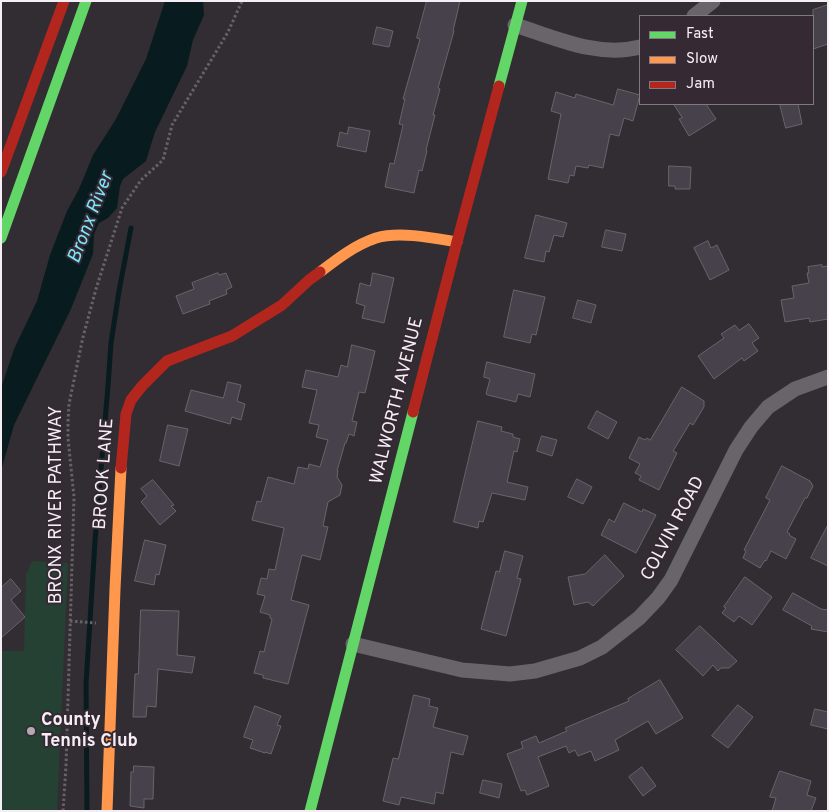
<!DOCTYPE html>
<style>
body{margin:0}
#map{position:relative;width:829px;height:812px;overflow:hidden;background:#322d32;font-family:Overpass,sans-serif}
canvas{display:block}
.frame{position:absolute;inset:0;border:2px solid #f5eef5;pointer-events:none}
.legend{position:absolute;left:639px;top:15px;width:175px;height:90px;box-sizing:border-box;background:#352a34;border:1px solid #827881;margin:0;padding:6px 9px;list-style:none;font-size:15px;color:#f5eef5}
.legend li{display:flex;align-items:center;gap:10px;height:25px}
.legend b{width:25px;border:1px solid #827881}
</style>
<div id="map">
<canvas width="829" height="812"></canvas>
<div class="frame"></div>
<ul class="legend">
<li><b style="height:6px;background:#63d668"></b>Fast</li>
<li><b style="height:6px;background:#ff974d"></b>Slow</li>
<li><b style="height:6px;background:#b3261e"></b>Jam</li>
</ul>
</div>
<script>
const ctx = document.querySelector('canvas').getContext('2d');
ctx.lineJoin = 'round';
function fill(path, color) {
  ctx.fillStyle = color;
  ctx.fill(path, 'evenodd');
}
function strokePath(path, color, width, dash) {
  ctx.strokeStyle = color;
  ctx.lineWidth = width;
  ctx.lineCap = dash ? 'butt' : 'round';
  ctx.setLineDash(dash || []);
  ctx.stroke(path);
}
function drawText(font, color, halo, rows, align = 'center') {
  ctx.font = font + ' Overpass,sans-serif';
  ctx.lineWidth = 4;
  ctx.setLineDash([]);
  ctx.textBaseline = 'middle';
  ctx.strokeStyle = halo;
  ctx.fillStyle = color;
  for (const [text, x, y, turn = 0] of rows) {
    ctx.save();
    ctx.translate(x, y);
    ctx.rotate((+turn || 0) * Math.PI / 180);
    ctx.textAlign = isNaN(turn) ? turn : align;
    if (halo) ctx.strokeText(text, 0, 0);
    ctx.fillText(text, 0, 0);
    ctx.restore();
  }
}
fill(new Path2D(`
 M32,561L68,563L57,811H1V651H24L26,575Z`), '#254134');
fill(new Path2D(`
 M165,1H203L204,15L193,40L187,66L155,132L146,161L123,179L120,186L117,208L108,218L99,223L94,234L93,254L71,309L14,425L1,471V388L14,349L37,301L50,255L67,211L79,189L93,155L116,119L146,59Z`), '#081c20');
strokePath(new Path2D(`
 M87,811L86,684L95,541L108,386L111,343L119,291L131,228`), '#081c20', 5);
const building = new Path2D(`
 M427,1H460L453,31H454L438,88L440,89L433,115H435L426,150L427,151L422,171L419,170L414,193L385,187L390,163L394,164L403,125L399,124L405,99H403L420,39L417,38Z
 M828,5V44L813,49V10Z
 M377,27L393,31L389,47L373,44Z
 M618,89L640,95L633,121L624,118L619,136L610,134L603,168L589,165L588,168L576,166L574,176L570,175L568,183L548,179L561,114L551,111L556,92L575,98L576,94L613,105Z
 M674,104H706L716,119L689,136L679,119L682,118Z
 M780,104H798L802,124L786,128Z
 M349,127L370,131L366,152L337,146L340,132L347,134Z
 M669,166L691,167L690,189H675V186H669Z
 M536,215L567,223L563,237L554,235L549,252L546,251L544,262L525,258Z
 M606,230L626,234L622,251L602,247Z
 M708,241L711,248L717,245L729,270L710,280L694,248Z
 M822,265V267L828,266V319L810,322L809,318L785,322L781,300L794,298L792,286L809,283L807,273H809L808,267Z
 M218,273L219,275L226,273L232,287L226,290L227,294L209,301L210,304L183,314L176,296L194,289L192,283Z
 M373,273L394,278L384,323L362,318L365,306L356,303L360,283L370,286Z
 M514,290L545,297L536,335L532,334L530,343L504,337Z
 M578,300L596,305L591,323L573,318Z
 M749,324L759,338L752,343L758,351L744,361L742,358L714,379L698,356L724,338L721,334L735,325L739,330Z
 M352,345L375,351L365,393L359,392L352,421L357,422L354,436L349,434L346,443H345L337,471H338L337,477L342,485L340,495L328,502L323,526L328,527L320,560L302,555L291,600L309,605L288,684L263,678V675L254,673L260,651L264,652L272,619L270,618V615L260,612L265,596L257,594L261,578L267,579L269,569L275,570L284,528L252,520L257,501L261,502L268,477L294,484L298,467L308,469L309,464L320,467L328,440L316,437L319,425L309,423L317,390L302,387L306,370L338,377L341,365L347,367Z
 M487,362L535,374L530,397L518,394L516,402L488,395L486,394L490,379L484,377Z
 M228,382L241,385L237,401L245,404L241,420L232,417L230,424L185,411L191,390L223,398Z
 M682,387L704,401V407L693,425L690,423L673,451L677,453L659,490L639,480L641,476L635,473L640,464L629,458L639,437L645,440L647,438L650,440Z
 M597,411L617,422L608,439L588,428Z
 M478,421L502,427L501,431L513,434V437L520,439L517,452L514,451L507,482L528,487L525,500L492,493L483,522L479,521L478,528L454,522Z
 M168,425L188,429L179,466L160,461Z
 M542,436L557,440L552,456L537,451Z
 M782,466L810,481L813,486L807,498H805L787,532L790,534L789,535L796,539L786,559L771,551L766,561L765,560L760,568L743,558L746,551L744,550L770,500L766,498Z
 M577,479L592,487L583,504L568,497Z
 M153,480L174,505L171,506L176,511L160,525L141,502L147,496L141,489Z
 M624,503L642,512L643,509L656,515L636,553L601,535L609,519L614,522Z
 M828,525V566L811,558Z
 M145,540L166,545L159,575L156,574L154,585L135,581Z
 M505,551L523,556L517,578L521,579L506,636L481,629L496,571L499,572Z
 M605,555L624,576L593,606L588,602L574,605L568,577L585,574Z
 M745,577L772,597L752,625L739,616L734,622L722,613L726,608L724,607Z
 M11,579L21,591L11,600L25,617L1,638V588Z
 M793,593L821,609L828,610V632L811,629L812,626L783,610Z
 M141,610L179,611L177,655L195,657L192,673L158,669L156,707L147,706L146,717H133L135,674H138Z
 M700,626L737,661L729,668H721L718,671L713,665L703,676L676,650Z
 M660,680L683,718L656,734L648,721L615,740L619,750L595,761L591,751L578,756L575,750L569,753L566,746L538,757L549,786L527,795L525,790L521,791L507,754L523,748L521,742L536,736L539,743L567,731L565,728L629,701L628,699Z
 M414,695L430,699L429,706L438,708L433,727L468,736L463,755L451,752L443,794L436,792L434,804L401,797L399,805L383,801L393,758L398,759Z
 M738,705L753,717L728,748L712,736Z
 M255,706L281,716L277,725L281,726L271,754L265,752V753L250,748L253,740L244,737Z
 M815,709L828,712V729L811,725Z
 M134,766L154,767L153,799H144V808L130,806L131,772H133Z
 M642,767L656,786L643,796L629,777Z
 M780,771L811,781L807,795L816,798L811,811H772L776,798L770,797Z
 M483,780L502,784L499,798L480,793Z`);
fill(building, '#47414c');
strokePath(building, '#68656a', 1);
strokePath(new Path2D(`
 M70,621L96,623
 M63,811L66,766L74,497L68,438V422L69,404L83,337L96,289L122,208L141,180L163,160L172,125L228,32L242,1`), '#666366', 3, [2.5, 2.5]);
strokePath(new Path2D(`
 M694,16L713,1
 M515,25C556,38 598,58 640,47
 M353,644L462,670L510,674L535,671L580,658L602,647L639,618L658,598L671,580L736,450L751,427L768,407L795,389L828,377`), '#696469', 15);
strokePath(new Path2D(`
 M499,86L522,1
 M1,238L86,1
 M310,811L413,412`), '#63d668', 11);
strokePath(new Path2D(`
 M320,272C337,259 355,245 376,238C399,231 434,238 457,242
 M107,811L115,589L121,468`), '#ff974d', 11);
strokePath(new Path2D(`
 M1,172L64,1
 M413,412L457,242L499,86
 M121,468L126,414L131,400L142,386L167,361L232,336L282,305L309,280L320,272`), '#b3261e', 11);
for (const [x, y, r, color] of [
 [31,731,5,"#b1aab1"]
]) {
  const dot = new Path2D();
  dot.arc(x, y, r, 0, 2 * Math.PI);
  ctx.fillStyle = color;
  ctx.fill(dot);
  strokePath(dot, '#352a34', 2);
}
drawText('18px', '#f5eef5', '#352a34', [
 ["WALWORTH AVENUE",398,401,-76],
 ["BROOK LANE",105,474,-86],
 ["BRONX RIVER PATHWAY",57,505,-90],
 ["COLVIN ROAD",674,529,-62]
]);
drawText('bold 18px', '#f5eef5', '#352a34', [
 ["County",41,721],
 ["Tennis Club",41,742]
], 'left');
drawText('italic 19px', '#7ae5fb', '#352a34', [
 ["Bronx River",92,218,-69]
]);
</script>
